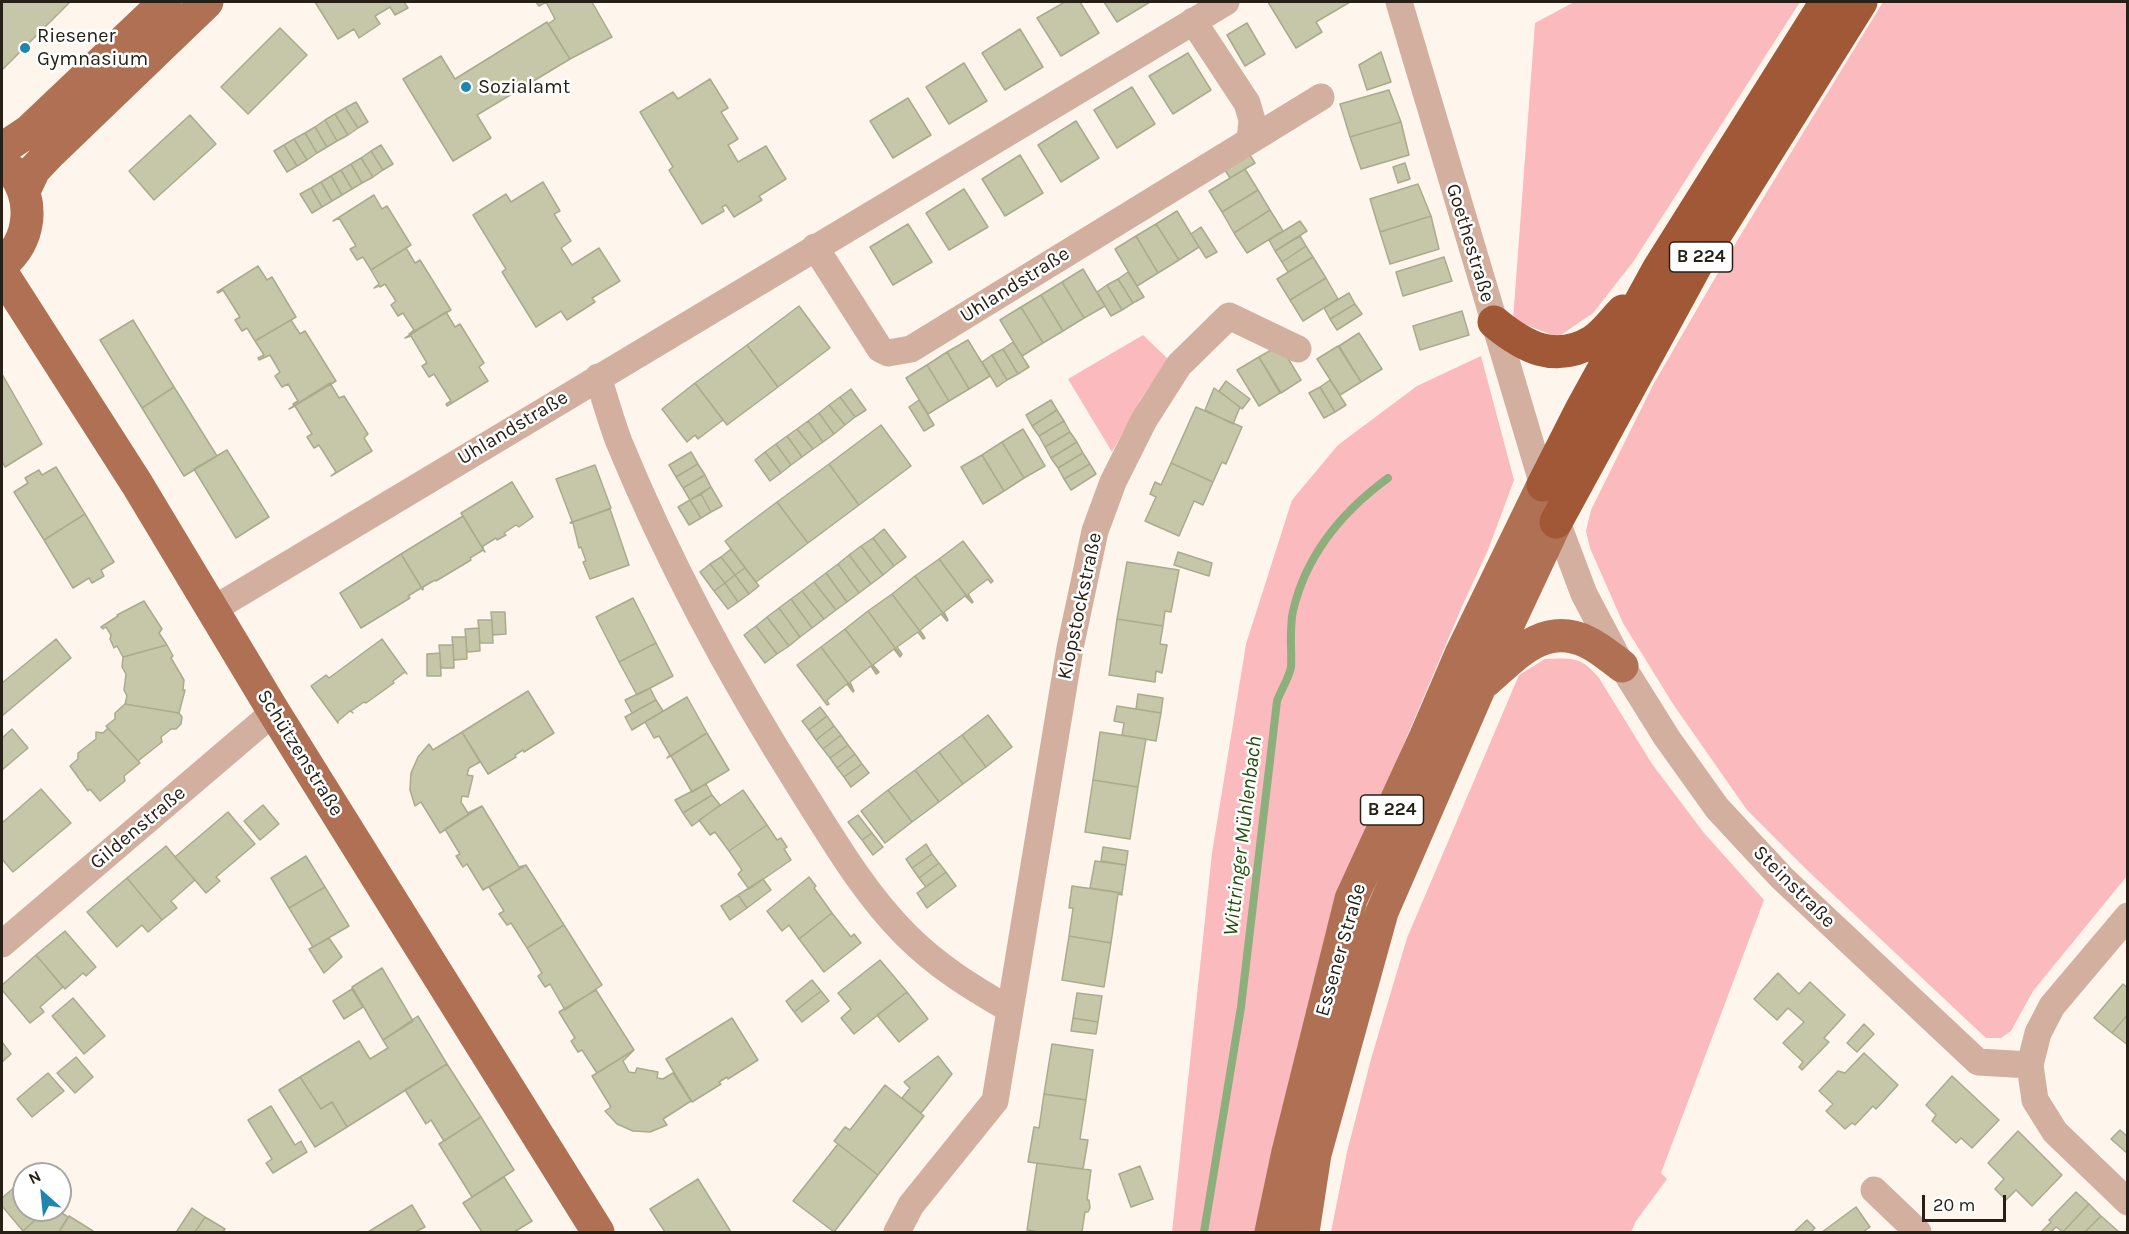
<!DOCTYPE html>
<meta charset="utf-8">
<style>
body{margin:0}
#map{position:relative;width:2129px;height:1234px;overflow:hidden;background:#fef6ec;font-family:Karla,sans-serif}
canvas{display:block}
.frame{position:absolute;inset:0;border:3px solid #272016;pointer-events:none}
.north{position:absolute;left:12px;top:1162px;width:60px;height:60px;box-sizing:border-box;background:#fff;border:2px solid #a9a6a2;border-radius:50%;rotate:333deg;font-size:16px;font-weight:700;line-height:24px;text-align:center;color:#272016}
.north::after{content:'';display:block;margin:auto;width:21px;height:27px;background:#1f86af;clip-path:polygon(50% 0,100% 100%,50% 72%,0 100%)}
.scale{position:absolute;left:1922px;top:1195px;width:84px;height:27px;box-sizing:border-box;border:3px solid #272016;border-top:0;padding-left:8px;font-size:18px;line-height:21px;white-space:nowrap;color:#272016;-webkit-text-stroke:4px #fff;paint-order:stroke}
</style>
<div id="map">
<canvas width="2129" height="1234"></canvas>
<div class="frame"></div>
<div class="north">N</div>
<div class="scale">20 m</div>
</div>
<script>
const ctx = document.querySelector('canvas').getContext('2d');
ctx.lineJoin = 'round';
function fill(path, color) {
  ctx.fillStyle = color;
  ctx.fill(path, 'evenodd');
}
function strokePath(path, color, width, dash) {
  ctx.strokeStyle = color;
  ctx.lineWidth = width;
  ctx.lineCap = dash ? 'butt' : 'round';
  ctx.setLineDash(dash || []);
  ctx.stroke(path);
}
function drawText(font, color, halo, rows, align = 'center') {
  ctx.font = font + ' Karla,sans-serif';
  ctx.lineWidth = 5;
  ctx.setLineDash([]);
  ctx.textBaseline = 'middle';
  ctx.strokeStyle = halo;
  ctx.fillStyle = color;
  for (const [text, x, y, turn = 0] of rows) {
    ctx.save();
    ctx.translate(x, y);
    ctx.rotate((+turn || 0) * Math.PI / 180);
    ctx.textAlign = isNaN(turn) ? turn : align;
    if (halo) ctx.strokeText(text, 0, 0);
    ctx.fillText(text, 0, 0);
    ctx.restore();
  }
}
fill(new Path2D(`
 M1574,2H1800L1633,262L1593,313L1558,337L1513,320L1535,23Z
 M1883,2H2127V876L2033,991L2011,1031L2001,1038H1986L1806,869L1747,810L1673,704L1623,623L1590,548L1586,531L1591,510L1653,385L1729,254Z
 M1143,335L1168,359L1141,399L1112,452L1068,379Z
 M1481,356L1514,480L1488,550L1463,604L1400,753L1260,1232H1172L1212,853L1246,644L1292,500L1338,445L1417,386Z
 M1545,659C1572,658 1581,656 1599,678L1652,764L1704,833L1764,900L1661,1173L1667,1179L1636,1221L1631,1232H1331L1347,1152L1371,1059L1407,938L1519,675Z`), '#fababe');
strokePath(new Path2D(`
 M1204,1232L1241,1007L1277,701C1281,690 1289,678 1291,667C1292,648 1289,629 1293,611C1306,555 1343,511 1388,478`), '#8daf7c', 8);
const building = new Path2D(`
 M2,2H70L2,70Z
 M315,2H404L408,8L395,15L390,7L375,16L380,24L359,38L354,29L338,39Z
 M536,2H592L612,37L570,59L548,24L555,19L546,2L539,6Z
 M1065,2H1080L1099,33L1061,56L1037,18Z
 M1104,2H1150L1117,22Z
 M1268,2H1350L1316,22L1322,32L1296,48Z
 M547,22L570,59L477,115L491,138L453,161L403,79L441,56L455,79Z
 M1247,23L1265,54L1245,66L1227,35Z
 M280,28L307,55L248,114L221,87Z
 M1020,29L1043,67L1005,90L982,53Z
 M1381,52L1391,82L1367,90L1359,65Z
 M1188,53L1211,90L1173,114L1149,76Z
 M964,63L987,101L949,124L926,87Z
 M710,79L728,108L721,112L738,139L728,145L738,162L766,146L786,179L759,196L762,200L734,217L726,205L722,207L724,211L702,224L669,170L673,167L640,112L673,92L678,99Z
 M1132,87L1155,124L1117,148L1094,110Z
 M1389,90L1401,122L1350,137L1340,104Z
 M908,98L931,135L893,158L870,121Z
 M356,102L368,122L358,128L345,108Z
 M345,108L358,128L348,135L335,114Z
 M335,114L348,135L337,141L325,120Z
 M190,115L216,144L154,200L129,171Z
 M325,120L337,141L327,147L315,127Z
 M1076,121L1099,158L1061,182L1038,145Z
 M1401,122L1409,155L1361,169L1350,137Z
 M315,127L327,147L317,153L305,133Z
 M305,133L317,153L307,160L294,139Z
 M294,139L307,160L297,166L284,145Z
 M284,145L297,166L287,172L274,151Z
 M381,145L393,164L383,170L371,151Z
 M371,151L383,170L373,177L361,158Z
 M1248,152L1255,163L1230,178L1223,167Z
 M1020,155L1043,193L1005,216L982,179Z
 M361,158L373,177L362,183L351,164Z
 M1405,163L1410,179L1398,183L1393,167Z
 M351,164L362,183L352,189L341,170Z
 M1245,169L1258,190L1222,212L1209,191Z
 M341,170L352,189L342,195L331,176Z
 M331,176L342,195L332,201L321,182Z
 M321,182L332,201L322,207L311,188Z
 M543,182L560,211L554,214L571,241L561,248L572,265L599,248L620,281L592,298L595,302L567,320L561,311L536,327L502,272L506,269L473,215L506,194L511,202Z
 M1418,184L1431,216L1380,232L1370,199Z
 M311,188L322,207L312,213L300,194Z
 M964,189L988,227L949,250L926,213Z
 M1258,190L1270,210L1234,233L1222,212Z
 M374,195L382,209L387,206L411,245L371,270L363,257L357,260L350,249L356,246L339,218L333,221Z
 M1270,210L1283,231L1247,253L1234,233Z
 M1177,211L1199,247L1179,260L1156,224Z
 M1431,216L1439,249L1390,264L1380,232Z
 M1300,221L1307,231L1275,251L1269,240Z
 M908,224L932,262L893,285L870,247Z
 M1156,224L1179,260L1158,273L1136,236Z
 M1201,227L1217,252L1206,258L1191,234Z
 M1136,236L1158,273L1137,286L1115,249Z
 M1300,236L1306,246L1282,262L1275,251Z
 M1306,246L1313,257L1288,272L1282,262Z
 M406,248L415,263L420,260L451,310L409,334L414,330L403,313L398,316L391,305L396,301L385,284L380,287L379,286L374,288L379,284L371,270Z
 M1313,257L1326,278L1290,300L1277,279Z
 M1444,257L1452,281L1403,296L1396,272Z
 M258,266L267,280L272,277L296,317L255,341L247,328L242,331L235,320L240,317L223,290L218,293L217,292Z
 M1083,269L1105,306L1084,318L1062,282Z
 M1128,272L1144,297L1133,303L1118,279Z
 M1326,278L1338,299L1303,321L1290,300Z
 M1118,279L1133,303L1122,310L1107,285Z
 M1062,282L1084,318L1063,331L1041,295Z
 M1107,285L1122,310L1111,316L1097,292Z
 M1349,293L1355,304L1330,319L1324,308Z
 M1041,295L1063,331L1043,343L1021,307Z
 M1355,304L1362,314L1337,330L1330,319Z
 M799,306L830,348L778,387L747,345Z
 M1021,307L1043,343L1022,356L1000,320Z
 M1462,311L1469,335L1420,350L1413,326Z
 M446,312L455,327L460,324L484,363L479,367L488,381L447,406L446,404L451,401L434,374L429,377L422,366L427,363L411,336L405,338Z
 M133,320L174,387L142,408L100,340Z
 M291,320L300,334L305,331L336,381L294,406L293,404L298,401L288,384L282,387L275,376L280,372L270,355L259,360L258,358L264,355L255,341Z
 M1359,333L1382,369L1361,382L1339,346Z
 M968,340L990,376L969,389L947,352Z
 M1013,342L1029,367L1018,374L1003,349Z
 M747,345L778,387L727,425L695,383Z
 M1280,345L1301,380L1281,393L1259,357Z
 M1338,346L1361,382L1340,395L1317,359Z
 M1003,349L1018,374L1007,380L992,355Z
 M947,352L969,389L949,401L927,365Z
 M992,355L1007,380L997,387L982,362Z
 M1259,357L1280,393L1259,406L1237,370Z
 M927,365L949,401L928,414L906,378Z
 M2,374L42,444L5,467L2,461Z
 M1330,380L1346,405L1335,412L1320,387Z
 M1226,381L1250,399L1242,409L1219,391Z
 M330,383L339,398L344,396L368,434L364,438L372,451L331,476L336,472L319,445L314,448L307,437L312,434L295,406L289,409Z
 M695,383L723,420L698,439L695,435L687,442L662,409Z
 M174,387L217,456L184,476L142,408Z
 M1320,387L1335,412L1324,418L1309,393Z
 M1214,388L1240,407L1233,424L1205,410Z
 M851,389L866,410L855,417L840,397Z
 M840,397L855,417L845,425L829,405Z
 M919,400L934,425L924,431L909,407Z
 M1051,400L1057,410L1032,426L1026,415Z
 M829,405L845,425L834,434L819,413Z
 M1196,407L1242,427L1226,464L1222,462L1213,482L1171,463Z
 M1057,410L1064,421L1039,436L1032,426Z
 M819,413L834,434L823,442L808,421Z
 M808,421L823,442L813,449L797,429Z
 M1064,421L1070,432L1045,447L1039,436Z
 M881,425L911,466L859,505L829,464Z
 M797,429L813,449L802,457L787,436Z
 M1023,429L1045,466L1024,478L1002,442Z
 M1070,432L1077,442L1051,458L1045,447Z
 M787,436L802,457L791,465L776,444Z
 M1002,442L1024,478L1004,491L982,455Z
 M1077,442L1083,453L1058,468L1051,458Z
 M776,444L791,465L781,473L765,452Z
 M227,450L269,517L236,538L194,469Z
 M691,452L698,464L676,477L669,465Z
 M765,452L781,473L770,481L755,460Z
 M1083,453L1090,464L1064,479L1058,468Z
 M982,455L1004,491L983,504L961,467Z
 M1171,463L1213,482L1203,505L1194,501L1179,536L1145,521L1156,497L1150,494L1155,482L1161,485Z
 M698,464L705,475L683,488L676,477Z
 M829,464L859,505L808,543L777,502Z
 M1090,464L1096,474L1071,490L1064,479Z
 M595,465L611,508L570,523L572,521L556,479Z
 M56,467L85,514L44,540L14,492L28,483L25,478L39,470L42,475Z
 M705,475L711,487L690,500L683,488Z
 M512,482L533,517L519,527L516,525L504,533L506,535L497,540L496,538L483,546V549L461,513Z
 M711,487L722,506L711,512L701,494Z
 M701,494L711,512L701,518L690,500Z
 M690,500L701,518L689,525L678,507Z
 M777,502L808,543L756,582L725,541Z
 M610,509L629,565L590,579L583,562L586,561L581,547L579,548L573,523H570Z
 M85,514L114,562L101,570L104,576L92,583L89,578L73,588L44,540Z
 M463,516L485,552L483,550L470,558L471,560L436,581L435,580L423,587V590L401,554Z
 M884,529L906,557L894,566L873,538Z
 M873,538L894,566L883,575L861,546Z
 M963,541L993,581L991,583L988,579L968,594L973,602L972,603L939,559Z
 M861,546L883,575L871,584L849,555Z
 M731,549L745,568L735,575L721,557Z
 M1178,552L1212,563L1209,576L1174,565Z
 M401,554L423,590L421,588L408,596L410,598L361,628L340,593Z
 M849,555L871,584L859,593L838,564Z
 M721,557L735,575L725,583L710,564Z
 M939,559L972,603L965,596L944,612L948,620L915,576Z
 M1127,562L1179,570L1171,612L1165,611L1163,626L1117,619Z
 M710,564L725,583L714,591L700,572Z
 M838,564L859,593L847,602L826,573Z
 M745,568L759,586L749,594L735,575Z
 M826,573L847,602L836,610L814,582Z
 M735,575L749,594L738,602L725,583Z
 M915,576L948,620L947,621L941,614L920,630L925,638L892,594Z
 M814,582L836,610L824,619L802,591Z
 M725,583L738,602L728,609L714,591Z
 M802,591L824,619L812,628L791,599Z
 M892,594L925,638L923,639L918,632L897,647L902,654L901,656L868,611Z
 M633,598L656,643L619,662L596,617Z
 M791,599L812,628L800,637L779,608Z
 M144,601L162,629L159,633L167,645L123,657L117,646L114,648L110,639L111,635L106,627L103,629L101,627L118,616L117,615Z
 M779,608L800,637L789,646L767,617Z
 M868,611L901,656L900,657L894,649L873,665L879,672L878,673L845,629Z
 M491,612H505L506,634L493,635Z
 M767,617L789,646L777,654L756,626Z
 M1117,619L1163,626L1160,644L1167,645L1162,673L1156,671L1155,682L1109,675Z
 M478,620H492L493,643H480Z
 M756,626L777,654L765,663L744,635Z
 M479,628L480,651L467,652L465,629Z
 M845,629L878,673L876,674L871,666L850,682L854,691L821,647Z
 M452,637H466L467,659L454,660Z
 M56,639L71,658L2,716V683Z
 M382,639L407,674L405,672L393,681L394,683L366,703L364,702L351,711L353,713L350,711L338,721V723L311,686L326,675L329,678Z
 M656,643L673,676L637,695L619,662Z
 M167,645L173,656L171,658L184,680L183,690H185L179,713L125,704L127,696L124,690L126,674L122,667L123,657Z
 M439,645H453L454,668H441Z
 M821,647L854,691L853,692L847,684L827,700L829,704L827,705L797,665Z
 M440,653L441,676H427V654Z
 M650,688L656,700L632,713L625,700Z
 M528,691L554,733L524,752L523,750L515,755L516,757L488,774L462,732Z
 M1138,694L1163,698L1161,713L1136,709Z
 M687,697L707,733L667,758L670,755L659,736L654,738L645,722Z
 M656,700L663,711L632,730L625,717Z
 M125,704L179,713L182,717L181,724L176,729H171L161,737L162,742L138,761L106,726L115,719V713Z
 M1117,706L1161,713L1156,741L1122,735L1124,723L1114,721Z
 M820,707L827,716L809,730L802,721Z
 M988,715L1012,747L986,767L962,735Z
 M827,716L834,726L816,740L809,730Z
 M834,726L841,735L823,749L816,740Z
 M108,728L140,763L124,776L125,781L100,801L90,789L88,791L70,766L78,759V753L96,739V732L103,733Z
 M12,729L28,748L2,770V738Z
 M462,732L480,762L469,768L467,775L473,776L468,797L462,796L461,802L468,813L482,806L440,833L421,802L415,806L410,790L411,773L418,757L429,744L433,750Z
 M1100,732L1146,739L1138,787L1093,780Z
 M707,733L729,770L692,792L671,756Z
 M841,735L848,745L830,758L823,749Z
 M962,735L986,767L963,784L939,752Z
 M848,745L855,754L837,768L830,758Z
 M939,752L963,784L939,802L915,770Z
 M855,754L862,764L844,777L837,768Z
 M862,764L869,773L851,787L844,777Z
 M915,770L939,802L912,822L888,790Z
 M1093,780L1138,787L1130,839L1085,832Z
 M706,784L712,795L683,813L675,800Z
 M41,789L71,823L13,872L2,859V823Z
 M743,790L767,825L729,851L715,832L710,835L699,820Z
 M888,790L912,822L885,843L861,811Z
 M712,795L720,805L692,826L683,813Z
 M263,805L279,824L260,840L244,821Z
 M482,806L519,867L526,865L483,890L467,864L463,867L456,856L460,854L445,829Z
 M228,812L255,844L216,877L220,881L206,893L175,857Z
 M858,815L872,833L862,840L848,822Z
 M767,825L777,840L781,838L787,847L784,849L791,860L749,889L738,874L742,870L729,851Z
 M872,833L883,847L873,855L862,840Z
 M926,844L932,854L912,868L906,859Z
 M166,846L195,880L171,901L177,908L162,920L127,878Z
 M1103,847L1128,851L1126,865L1101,861Z
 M932,854L939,863L919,878L912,868Z
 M306,856L325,887L289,908L271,878Z
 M1095,861L1126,865L1122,893L1090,888Z
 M939,863L946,872L926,887L919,878Z
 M526,865L564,925L527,948L511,923L507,925L499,914L504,911L489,887Z
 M946,872L956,886L927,908L917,893Z
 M809,877L816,886L814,888L832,913L799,939L789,925L782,931L767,911Z
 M127,878L162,920L148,932L142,925L117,947L87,912Z
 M763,879L771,890L747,908L738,895Z
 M1072,886L1122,893V895L1118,894L1111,943L1069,936L1073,908H1069Z
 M325,887L349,926L313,947L289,908Z
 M738,895L747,908L730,920L721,906Z
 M832,913L851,937L854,934L861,943L824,972L799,939Z
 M564,925L602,985L565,1010L550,984L545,987L538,976L542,973L527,948Z
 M65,931L96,967L86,976L83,973L65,989L36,955Z
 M1069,936L1111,943L1104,987L1062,980Z
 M329,938L342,957L324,973L309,949Z
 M36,955L63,987L40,1007L44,1012L30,1023L2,990V985Z
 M880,960L907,992L854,1034L841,1018L851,1009L838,993Z
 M382,968L413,1021L383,1040L352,987Z
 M1778,973L1799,994L1810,982L1845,1015L1824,1038L1829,1042L1802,1070L1799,1067L1803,1062L1783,1043L1804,1022L1788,1008L1777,1020L1754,999Z
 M812,980L821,991L794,1012L786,1001Z
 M2123,984L2128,988V1014L2112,1033L2094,1018Z
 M352,989L363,1007L344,1019L333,1001Z
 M596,990L634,1050L597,1073L582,1050L578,1052L571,1041L575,1038L559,1012Z
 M821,991L829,1001L802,1022L794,1012Z
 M907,992L928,1019L899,1042L877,1015Z
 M1077,993L1102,996L1098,1022L1073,1018Z
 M73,998L105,1036L84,1054L52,1016Z
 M2128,1014V1045L2112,1033Z
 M418,1016L447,1064L347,1127L332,1102L321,1109L300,1077L359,1041L370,1059L388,1048L383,1040Z
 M732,1018L758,1060L728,1079L727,1077L719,1082L721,1084L692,1102L666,1059Z
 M1073,1018L1098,1022L1096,1034L1071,1031Z
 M1864,1024L1874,1034L1857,1052L1847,1043Z
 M2,1042L11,1054L2,1062Z
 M1052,1044L1093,1050L1086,1100L1044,1094Z
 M634,1050L623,1061L629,1072L635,1073L637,1068L658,1072L657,1078L663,1079L673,1073L691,1101L663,1119L667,1125L650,1132L633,1131L617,1124L605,1111L611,1107L592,1076Z
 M1864,1053L1898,1085L1876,1109L1873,1106L1855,1125L1852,1123L1845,1129L1826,1111L1833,1104L1819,1091L1838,1071L1845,1073Z
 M938,1056L952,1074L921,1113L902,1098L910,1088L904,1082Z
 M76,1057L93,1077L75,1093L57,1073Z
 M447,1064L481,1117L444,1141L431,1120L426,1124L405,1090Z
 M48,1073L64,1091L32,1117L17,1099Z
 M1952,1076L1999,1120L1972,1148L1961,1138L1956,1143L1932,1121L1936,1115L1926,1105Z
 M300,1077L321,1109L332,1102L347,1127L315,1147L279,1090Z
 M885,1085L924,1116L878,1175L834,1141L845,1127L850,1130Z
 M1044,1094L1086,1100L1080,1139L1088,1140L1083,1169L1028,1162L1034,1127L1039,1128Z
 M271,1106L295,1145L301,1141L307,1152L273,1173L266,1163L272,1159L248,1120Z
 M481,1117L514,1170L472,1197L439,1144Z
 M2120,1130L2128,1137V1154L2111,1139Z
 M2018,1131L2062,1175L2032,1206L2016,1190L2006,1200L1995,1189L2004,1179L1988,1163Z
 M838,1144L878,1175L834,1232L793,1201Z
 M1037,1163L1091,1170L1087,1200H1089L1090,1208L1088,1212H1085L1082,1232H1039L1027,1230Z
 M1140,1166L1153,1199L1131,1207L1119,1174Z
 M504,1177L532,1221L514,1232H482L463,1203Z
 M698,1179L731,1232H665L650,1209Z
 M17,1185L24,1193V1210H38L42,1214L23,1231L2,1206V1198Z
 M2076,1192L2089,1204L2063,1232L2056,1227L2051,1232H2043L2042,1231L2051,1222L2049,1220Z
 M2089,1204L2101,1216L2085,1232H2063Z
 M412,1205L425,1227L415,1232H368Z
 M1856,1207L1870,1227L1863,1232H1822Z
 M192,1208L205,1217L195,1232H179L177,1231Z
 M47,1210H57L68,1217L59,1232H26L23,1231Z
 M69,1216L93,1231L92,1232H59Z
 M2101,1216L2119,1232H2085Z
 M205,1217L225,1229L223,1232H195Z
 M1807,1220L1815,1228L1811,1232H1794Z`);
fill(building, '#c6c6a8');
strokePath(building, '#aaaa8c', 1.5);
strokePath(new Path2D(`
 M1399,2L1543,485L1584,594L1622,666L1667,738L1717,808L1782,878L1978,1062L2030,1065
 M1193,21L1247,103L1252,120L1250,140
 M815,247L880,349L888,353L911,349L1321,97
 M598,377C605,399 611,421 619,442C669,564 732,680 803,792C834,841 864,893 906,935C938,967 971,987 1009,1009
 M212,610L1226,2
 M2128,916L2052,1006L2038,1033L2030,1065L2035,1100L2055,1132L2128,1202
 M2,944L274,712
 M1874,1190L1918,1232
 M897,1232L911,1205L995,1101L1070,648L1095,531L1113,482L1144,420L1179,365L1229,316L1298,349`), '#d3af9f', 27);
strokePath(new Path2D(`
 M2,149L29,131L165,2
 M24,191L34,170L50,153L207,2
 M2,264C31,242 35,200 13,172
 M2,273L137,484L274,712L598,1232
 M1486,681C1515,656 1544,621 1587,642C1600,648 1611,658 1622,666
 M1271,1232L1288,1152L1351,899L1425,738L1461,654L1543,485
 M1303,1232L1315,1154L1382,912L1496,650L1556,522`), '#af7053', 33);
strokePath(new Path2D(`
 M1494,322C1524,347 1555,364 1593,341C1604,334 1614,320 1623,311
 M1543,485L1581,410L1659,268L1826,2
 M1556,522L1695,267L1861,2`), '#a15836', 33);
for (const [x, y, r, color] of [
 [25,48,6,"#1f86af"],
 [466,87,6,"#1f86af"]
]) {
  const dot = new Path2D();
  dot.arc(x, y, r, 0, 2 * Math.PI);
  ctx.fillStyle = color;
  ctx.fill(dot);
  strokePath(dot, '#fff', 2);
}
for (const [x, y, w] of [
 [1701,257,63],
 [1392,810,63]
]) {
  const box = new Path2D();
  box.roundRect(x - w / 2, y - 15, w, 30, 4.5);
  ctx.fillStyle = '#fff';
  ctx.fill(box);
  strokePath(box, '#272016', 1.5);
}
drawText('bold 18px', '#272016', null, [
 ["B 224",1701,257],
 ["B 224",1392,810]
]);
drawText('20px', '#272016', '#fff', [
 ["Riesener",37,36],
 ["Gymnasium",37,59],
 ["Sozialamt",478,87]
], 'left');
drawText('20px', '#272016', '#fff', [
 ["Goethestraße",1470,243,73],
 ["Uhlandstraße",1015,285,-32],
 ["Uhlandstraße",513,428,-31],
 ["Klopstockstraße",1080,606,-78],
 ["Schützenstraße",300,753,58],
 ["Gildenstraße",138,828,-40],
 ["Steinstraße",1794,887,45],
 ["Essener Straße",1341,950,-74]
]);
drawText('italic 21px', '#1f4e08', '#fff', [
 ["Wittringer Mühlenbach",1243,836,-83]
]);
</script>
